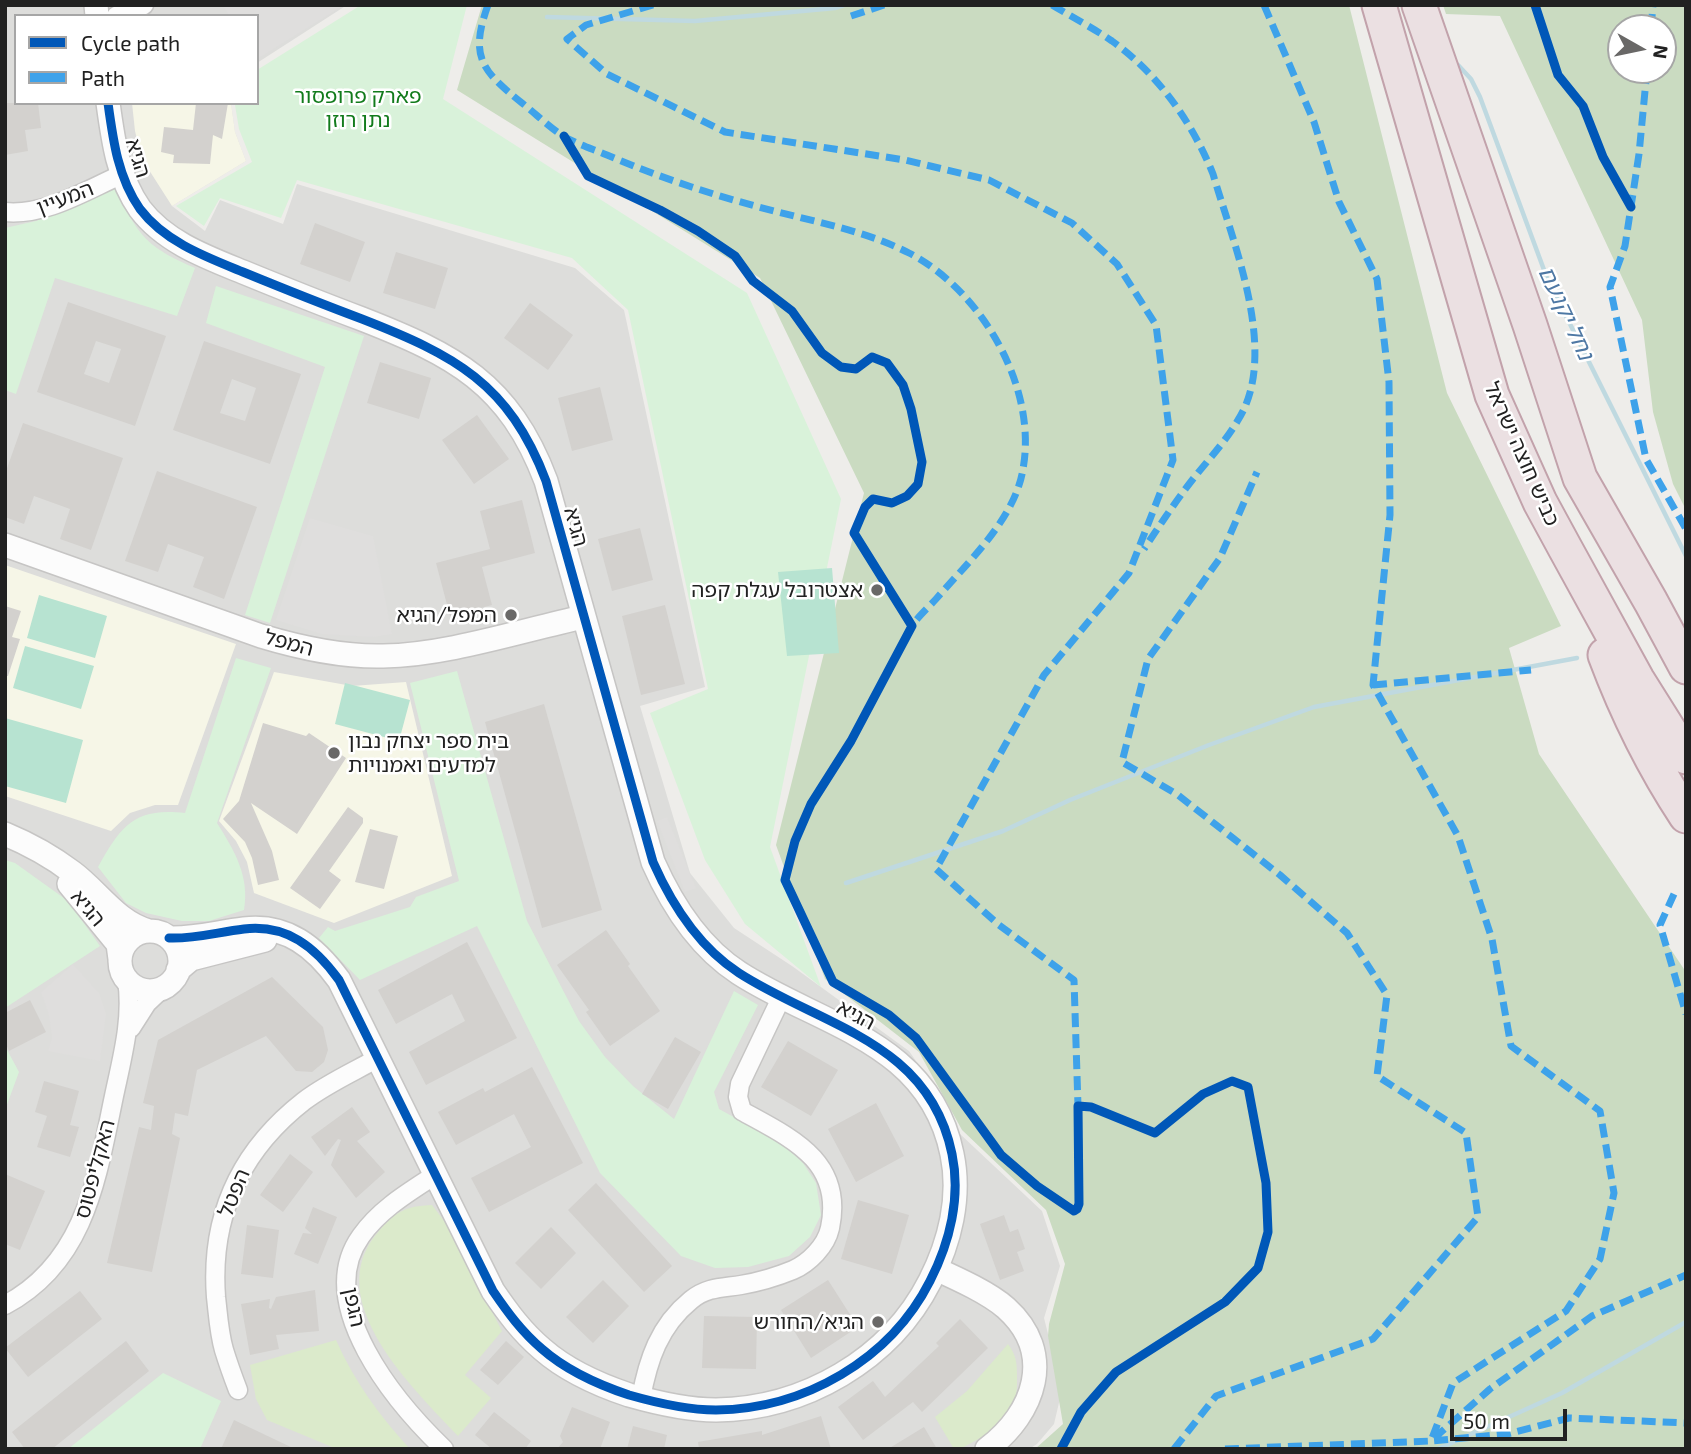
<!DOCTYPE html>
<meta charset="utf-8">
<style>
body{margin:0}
#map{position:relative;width:1691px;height:1454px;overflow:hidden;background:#eeedea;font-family:"Exo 2",sans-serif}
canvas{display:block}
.frame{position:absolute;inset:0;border:7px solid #212121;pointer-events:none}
.legend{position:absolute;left:14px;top:14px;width:245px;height:91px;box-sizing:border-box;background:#fff;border:2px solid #a6a6a6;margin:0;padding:9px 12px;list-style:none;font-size:21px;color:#212121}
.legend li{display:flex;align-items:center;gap:14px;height:35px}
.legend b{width:35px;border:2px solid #a6a6a6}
.north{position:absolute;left:1607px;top:14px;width:70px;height:70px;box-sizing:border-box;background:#fff;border:2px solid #a6a6a6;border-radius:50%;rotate:99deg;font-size:19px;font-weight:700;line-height:28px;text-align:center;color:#212121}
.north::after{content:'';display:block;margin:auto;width:24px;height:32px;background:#696867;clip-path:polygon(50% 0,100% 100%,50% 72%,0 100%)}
.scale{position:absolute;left:1450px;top:1409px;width:117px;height:32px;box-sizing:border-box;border:4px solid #212121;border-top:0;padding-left:9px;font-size:21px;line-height:24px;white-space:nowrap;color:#212121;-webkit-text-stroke:5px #fff;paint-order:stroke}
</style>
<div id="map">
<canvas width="1691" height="1454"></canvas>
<div class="frame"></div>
<ul class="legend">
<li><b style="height:9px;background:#0057b8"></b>Cycle path</li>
<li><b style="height:9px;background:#3ea2ea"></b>Path</li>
</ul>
<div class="north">N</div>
<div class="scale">50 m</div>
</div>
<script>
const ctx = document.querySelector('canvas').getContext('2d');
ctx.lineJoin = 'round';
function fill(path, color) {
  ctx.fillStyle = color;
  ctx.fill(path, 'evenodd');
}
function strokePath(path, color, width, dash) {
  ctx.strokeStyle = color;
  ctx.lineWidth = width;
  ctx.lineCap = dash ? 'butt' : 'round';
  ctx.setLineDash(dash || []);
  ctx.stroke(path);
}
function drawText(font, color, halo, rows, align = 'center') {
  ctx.font = font + ' "Exo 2","Noto Sans Hebrew",sans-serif';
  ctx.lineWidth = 5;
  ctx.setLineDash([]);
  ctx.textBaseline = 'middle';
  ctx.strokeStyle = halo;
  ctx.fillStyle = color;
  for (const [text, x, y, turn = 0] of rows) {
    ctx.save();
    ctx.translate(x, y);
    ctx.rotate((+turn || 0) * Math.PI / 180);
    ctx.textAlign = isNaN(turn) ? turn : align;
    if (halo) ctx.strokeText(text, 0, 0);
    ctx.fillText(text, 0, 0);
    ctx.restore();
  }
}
fill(new Path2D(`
 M5,5H347L257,63V16H16V103H231L235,132L246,161L172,206L205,231L220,200L283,224L297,184L575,268L624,310L705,687L640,706L690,873L734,928L792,966L909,1051L941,1097L960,1134L1042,1211L1060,1266L1044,1318L1062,1390L1054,1424L1037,1444L1029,1449H5Z`), '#dddddb');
fill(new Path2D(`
 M132,103H231L235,132L246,161L172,206L142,159L135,131Z
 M5,565L236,644L178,805H155L130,813L111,831L5,796Z
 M274,672L352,686L406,682L452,876L334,923L254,893L247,862L236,841L219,821Z`), '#f6f6e7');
fill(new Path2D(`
 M432,1205L448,1226L502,1331L465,1375L491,1398L458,1436C414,1389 319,1300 378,1232C395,1212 405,1206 432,1205Z
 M336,1340C354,1381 379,1415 410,1449H337L267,1420L256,1399L250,1365Z
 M1008,1344C1016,1355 1017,1362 1017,1376C1019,1421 995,1430 960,1449H954L935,1417L967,1391Z`), '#dbeacb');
fill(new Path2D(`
 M482,5H1349L1447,393L1561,626L1509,648L1539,754L1686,972V1449H1035L1063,1424L1048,1336L1049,1324L1065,1264L1046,1210L962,1130L919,1052L825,979L776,845L864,493L760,278L457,90Z
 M1443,5H1686V510L1673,484L1653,412L1642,320L1500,16L1446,14ZM1621,28H1663V70H1621Z`), '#cadbc1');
fill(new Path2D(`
 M361,5H467L443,99L747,293L841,499L770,847L821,987L745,924L705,860L650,713L708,689L628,310L572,258L297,180L281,218L220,198L204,226L176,206L252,162L239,129L235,105L236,103H257V70Z
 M116,187C137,236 147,247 195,268L177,316L55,278L16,394L5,390V228L36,221Z
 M216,286L364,336L270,623L245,615L325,367L206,323Z
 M236,658L271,668L217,823C234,850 250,876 244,910L209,921H182L146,913L126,903L98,867C121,826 134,807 185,813Z
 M457,671L527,921L579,1021L605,1057L633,1086L674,1119L734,991L758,1005L714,1092L719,1109L781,1143L803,1163L816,1183L821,1215L810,1237L789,1256L748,1267L715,1268L681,1256L600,1173L477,926L360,980L319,938L328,927L335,931L410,907L416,897L459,881L410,683Z
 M5,860L15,863L68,901L100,946L5,1008Z
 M5,1046L19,1072L5,1110Z
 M163,1373L221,1401L200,1449H68Z`), '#d9f2da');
fill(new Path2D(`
 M832,568L839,653L787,656L778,572Z
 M39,595L107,616L95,658L27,638Z
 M25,646L94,666L81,709L13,688Z
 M345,683L410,700L399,741L335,724Z
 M5,718L83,740L66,803L5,786Z`), '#b7e3d1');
fill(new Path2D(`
 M223,5H344L257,59V16H229Z
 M310,518L373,536L392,634L373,637L322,634L276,620Z
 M667,817L696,888L685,892L657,821Z
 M73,964L99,993L106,1014L100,1061L48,1051L52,1037L49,1015L41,992Z`), '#dfdedd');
strokePath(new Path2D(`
 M547,17L695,21L835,8L844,5
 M1458,65L1471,79L1480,97L1547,278L1686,556
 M846,883L1003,831L1070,800L1209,745L1314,707L1577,658
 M1438,1449L1562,1393L1686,1322`), '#bfd9e0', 4.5);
fill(new Path2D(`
 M5,103H38L41,128L25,130L28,151L5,155Z
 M196,103H228L222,139L213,135L210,164L173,163L174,155L161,152L164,127L193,130Z
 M315,223L365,242L350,282L300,264Z
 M396,252L448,268L435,309L383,293Z
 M68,302L166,336L135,426L37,392ZM96,341L121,349L109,383L84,374Z
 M530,303L573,335L548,370L504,338Z
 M204,341L301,374L270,464L173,430ZM232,379L256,388L245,421L220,413Z
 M380,362L431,378L419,419L367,403Z
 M600,387L613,440L572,451L558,398Z
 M477,415L509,459L474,484L442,440Z
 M23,423L123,458L91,550L60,539L70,509L34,496L24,524L5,517V474Z
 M157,471L257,507L224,599L193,587L204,557L168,544L158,572L125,561Z
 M522,500L535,553L482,567L492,605L450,616L436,563L490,549L480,511Z
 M640,528L653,580L612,591L598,539Z
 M665,605L685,684L641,695L622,616Z
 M5,606L21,611L12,637L20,639L8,676H5Z
 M544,704L602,910L542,928L485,722Z
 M263,723L306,736L309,733L346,758L297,834L251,803L272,851L279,880L258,885L252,858L245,842L223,819L239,801Z
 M348,807L363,818V823L329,871L341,880L320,909L290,888Z
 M370,829L398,836L384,889L355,882Z
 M606,930L630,964L628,966L660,1011L610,1046L586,1012L589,1010L557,965Z
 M467,942L517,1038L426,1085L409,1052L465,1021L452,994L396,1024L378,990Z
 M272,977L323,1027L328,1050L324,1062L312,1072L296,1071L266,1036L197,1070L188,1116L175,1113L172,1134L180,1138L152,1272L107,1263L139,1127L151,1130L154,1106L143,1103L158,1040Z
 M30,1000L46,1032L9,1051L5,1042V1013Z
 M675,1037L701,1052L668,1109L642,1094Z
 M788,1041L838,1070L811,1116L761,1087Z
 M532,1067L583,1163L489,1212L471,1178L531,1147L514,1114L456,1145L438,1112L483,1088L485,1092Z
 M44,1081L79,1091L70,1125L79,1127L70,1157L37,1147L47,1116L35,1112Z
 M876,1103L904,1156L856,1182L828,1129Z
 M352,1107L370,1132L357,1141L385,1172L356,1198L331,1165L341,1140L338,1139L325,1156L311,1137Z
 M290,1154L313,1172L283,1212L260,1195Z
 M5,1174L45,1191L20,1250L5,1244Z
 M596,1183L672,1266L644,1292L568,1210Z
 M858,1200L909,1215L892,1274L841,1259Z
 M313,1207L337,1217L318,1264L294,1254L303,1233L312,1234L305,1228Z
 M1004,1215L1010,1232L1018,1229L1025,1249L1017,1252L1024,1271L1000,1280L980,1224Z
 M247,1225L279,1230L273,1278L241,1274Z
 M551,1227L576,1253L541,1289L515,1263Z
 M603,1280L629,1306L593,1343L566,1317Z
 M828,1280L858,1327L811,1358L781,1310Z
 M315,1290L319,1331L276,1335L279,1349L250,1355L241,1304L270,1299L269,1308L271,1309L276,1297Z
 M80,1291L102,1319L28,1377L5,1348Z
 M704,1316L757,1317L756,1369L702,1368Z
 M960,1319L988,1348L922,1412L913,1402L863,1440L838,1407L873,1381L885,1397L939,1346L936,1343Z
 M126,1341L149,1371L52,1449H25L12,1432Z
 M506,1341L524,1357L498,1385L480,1370Z
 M572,1407L610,1422L600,1449H557L563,1442L560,1436Z
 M494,1412L531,1441L525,1449H492L475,1435Z
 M821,1416L831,1449H699L698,1442L762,1431V1435Z
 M234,1420L295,1449H221Z
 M633,1426L667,1435L664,1449H627Z
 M924,1427L937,1449H888Z`), '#d3d1ce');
const minor = new Path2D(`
 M116,16L144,5
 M5,212C46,216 86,190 123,174
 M131,1028L147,1003L165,986
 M435,1175C409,1192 380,1209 361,1236C312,1304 397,1404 444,1449
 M5,1305C86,1262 97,1177 114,1096C122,1058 133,1019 127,980
 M238,1390C233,1377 228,1363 224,1350C219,1333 218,1314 216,1297C210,1216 240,1151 304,1101C326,1084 353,1072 378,1058
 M641,1398C648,1360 659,1326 691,1300C707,1287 722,1288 741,1285C759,1282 776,1277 793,1270C809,1263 826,1246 830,1228C844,1161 791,1138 742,1111L738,1097L740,1084L782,996`);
const tertiary = new Path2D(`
 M96,5L97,16
 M108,103C113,140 118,178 140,209C165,242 206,257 243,272C282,288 322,304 362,319C454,355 509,383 546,481L653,862C672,905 699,947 739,973C821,1026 929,1041 952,1154C961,1197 950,1242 930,1281C890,1360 804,1409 716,1410C686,1410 657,1403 629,1395C599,1385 567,1371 542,1349C522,1332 508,1313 493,1291L339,980C315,947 287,924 244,929C218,932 195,939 169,938
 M5,545L261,636C301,648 341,657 383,656C447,655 519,631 583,617
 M5,834C29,844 51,856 72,872C98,891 116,922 149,931
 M69,884L118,944L120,959
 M120 961a30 30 0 1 1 60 0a30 30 0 1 1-60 0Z
 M178,970L191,959L265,940
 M936,1269C958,1279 989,1293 1006,1308C1056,1353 1035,1413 987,1449`);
const motorway = new Path2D(`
 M1379,5L1492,395L1540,502L1565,548L1637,679L1686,757
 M1419,5L1530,325L1580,478L1651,602L1686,667
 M1605,655C1626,711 1653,766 1686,816`);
strokePath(minor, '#c6c5c4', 21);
strokePath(tertiary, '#c6c5c4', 26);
strokePath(motorway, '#c2a2ab', 37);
strokePath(minor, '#fcfcfc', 18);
strokePath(tertiary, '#fcfcfc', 23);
strokePath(motorway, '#ebe0e2', 33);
strokePath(new Path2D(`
 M488,5C469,57 482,71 522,103C536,114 549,127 563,136C577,144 593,149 607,155C663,179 719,197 778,212C821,223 868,232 909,253C981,290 1038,387 1023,469C1015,519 968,562 936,599C927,609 915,619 909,631
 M653,5L586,25L567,39L607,74L725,132L905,160L989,180L1072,223L1117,264L1156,325L1173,460L1129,573L1044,675L936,869L999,925L1074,980L1078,1106
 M1052,5C1072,17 1093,28 1112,41C1158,74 1192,122 1213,174C1233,243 1280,354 1238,420C1226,441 1208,460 1193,479C1175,502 1160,525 1144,549
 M1264,5L1314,122L1339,202L1377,279L1389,382L1390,515L1373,685L1458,836L1492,939L1511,1046L1600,1111L1614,1193L1600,1259L1566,1311L1453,1383L1431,1441L1507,1434L1569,1418L1686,1423
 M851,16L884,5
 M1651,28L1653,5
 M1647,70L1639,154L1625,246L1610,287L1646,459L1686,529
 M1373,685L1531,670
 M1674,894L1660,925L1686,1014
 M1174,1449L1216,1396L1373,1339L1478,1217L1466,1133L1377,1076L1387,995L1347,933L1280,875L1178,795L1122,762L1148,659L1220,558L1257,472
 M1225,1449L1431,1441L1490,1389L1592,1316L1686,1275`), '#3ea2ea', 7, [14, 7]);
strokePath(new Path2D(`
 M1535,5L1558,75L1583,106L1603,157L1631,207
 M108,103C113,140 118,178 140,209C165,242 206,257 243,272C282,288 322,304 362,319C454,355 509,383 546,481L653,862C672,905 699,947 739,973C821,1026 929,1041 952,1154C961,1197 950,1242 930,1281C890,1360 804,1409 716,1410C686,1410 657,1403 629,1395C599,1385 567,1371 542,1349C522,1332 508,1313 493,1291L339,980C315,947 287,924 244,929C218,932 195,939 169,938
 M564,136L588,176L660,210L698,231L735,256L753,281L792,311L822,353L841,367L856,369L872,357L887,363L903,385L911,409L922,462L918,484L907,496L892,503L873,499L865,507L854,533L912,626L851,741L811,804L795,841L785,880L833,982L889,1015L916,1038L1001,1155L1037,1186L1074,1211L1077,1209L1079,1204L1078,1106L1091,1107L1155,1133L1203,1094L1232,1081L1248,1087L1266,1183L1268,1232L1258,1268L1225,1302L1116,1372L1081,1412L1061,1449`), '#0057b8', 9);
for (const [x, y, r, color] of [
 [877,590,7,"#696867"],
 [511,615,7,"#696867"],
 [334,753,7,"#696867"],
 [878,1322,7,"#696867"]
]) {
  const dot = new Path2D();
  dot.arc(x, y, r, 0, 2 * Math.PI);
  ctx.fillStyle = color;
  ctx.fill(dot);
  strokePath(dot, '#fff', 2.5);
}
drawText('21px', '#127b1c', '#fff', [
 ["פארק פרופסור",358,96],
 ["נתן רוזן",358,120]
]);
drawText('21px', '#212121', '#fff', [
 ["הגיא",138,158,73],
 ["המעיין",65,198,-21],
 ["כביש חוצה ישראל",1522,454,66],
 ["הגיא",576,527,75],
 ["המפל",289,643,15],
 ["הגיא",88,908,50],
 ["הגיא",856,1015,28],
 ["האקליפטוס",95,1169,-75],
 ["הפטל",234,1193,-67],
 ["הגפן",354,1307,78]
]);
drawText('21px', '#212121', '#fff', [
 ["אצטרובל עגלת קפה",863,590],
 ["המפל/הגיא",497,615],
 ["בית ספר יצחק נבון",348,741,"left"],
 ["למדעים ואמנויות",348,765,"left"],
 ["הגיא/החורש",864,1322]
], 'right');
drawText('italic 23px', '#4e78a4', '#fff', [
 ["נחל יקנעם",1566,313,65]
]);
</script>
